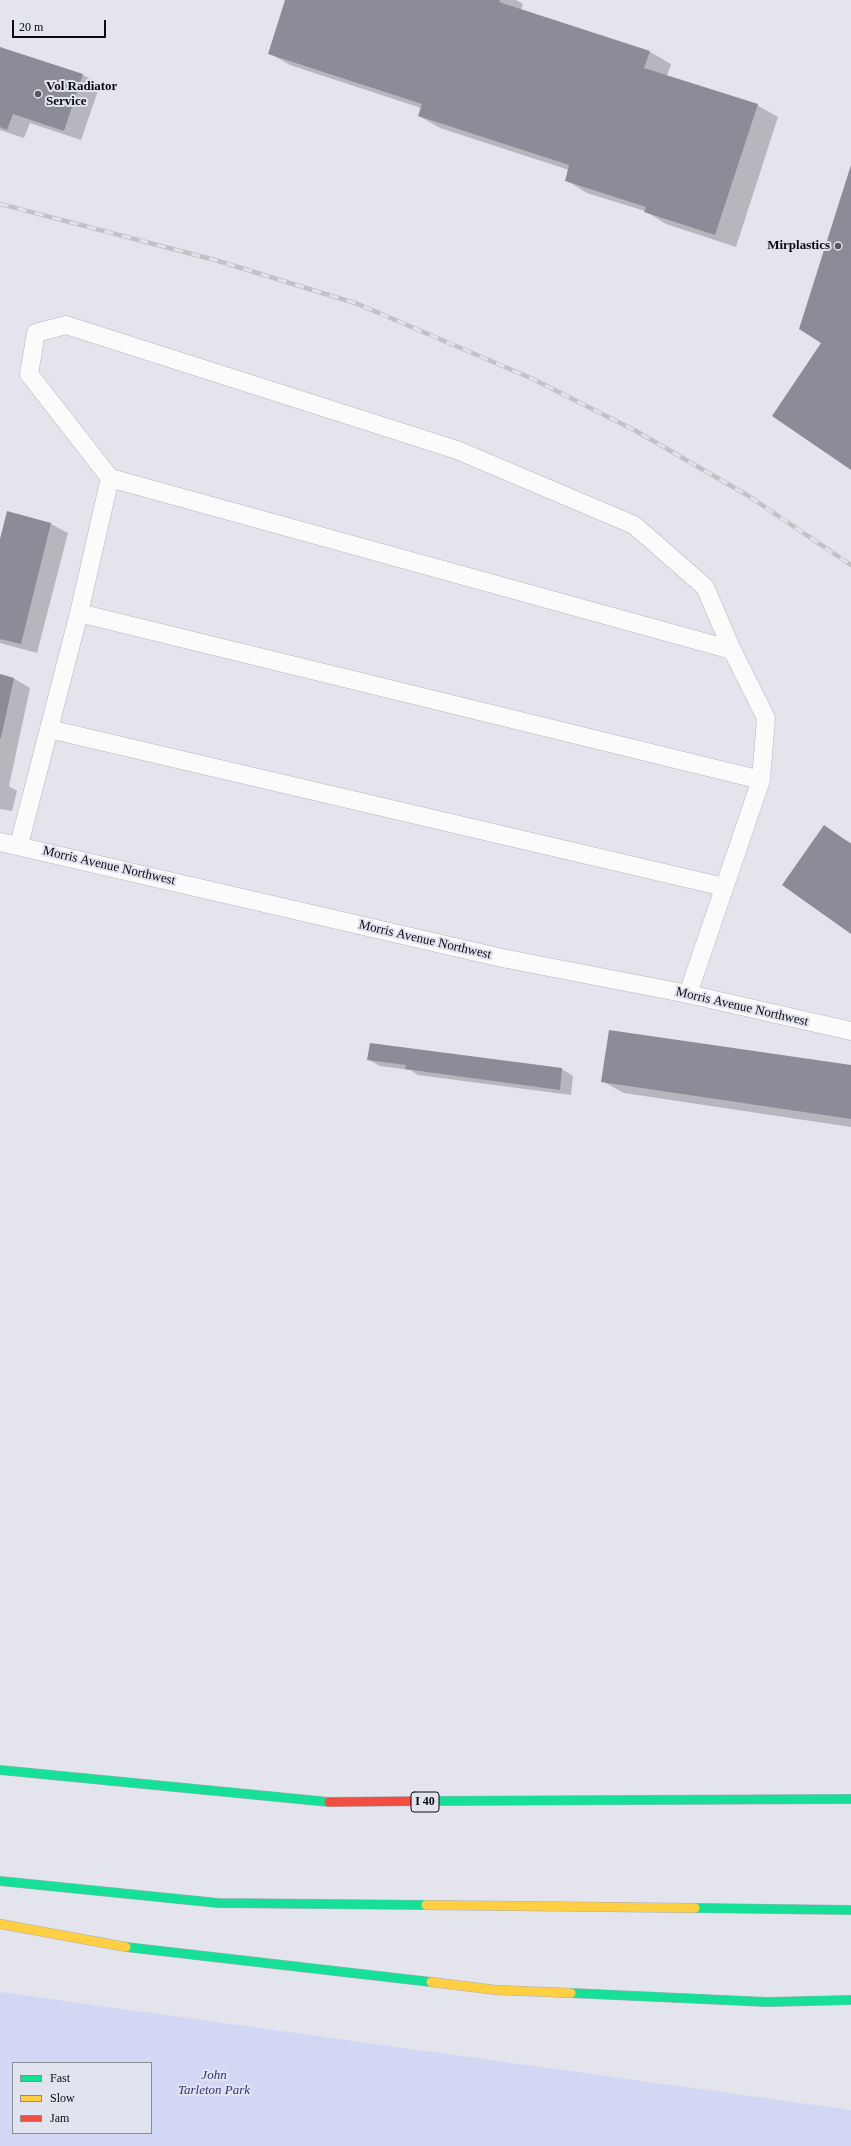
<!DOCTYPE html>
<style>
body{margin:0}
#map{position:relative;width:851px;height:2146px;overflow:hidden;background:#e4e5ec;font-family:Georgia,serif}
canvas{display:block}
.legend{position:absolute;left:12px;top:2062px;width:140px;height:72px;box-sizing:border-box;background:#e1e3ef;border:1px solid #8b8d95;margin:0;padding:5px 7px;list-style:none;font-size:12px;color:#0b0b0f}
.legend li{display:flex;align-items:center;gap:8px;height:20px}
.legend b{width:20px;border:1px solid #8b8d95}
.scale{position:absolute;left:12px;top:20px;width:94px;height:18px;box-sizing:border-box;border:2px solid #0b0b0f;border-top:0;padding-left:5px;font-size:12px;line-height:14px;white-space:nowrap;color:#0b0b0f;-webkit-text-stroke:3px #e1e3ef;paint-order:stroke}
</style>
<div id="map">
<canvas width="851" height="2146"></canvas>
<ul class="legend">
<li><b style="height:5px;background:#16e098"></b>Fast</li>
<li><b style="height:5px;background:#ffcf43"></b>Slow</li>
<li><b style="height:5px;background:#f24e42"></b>Jam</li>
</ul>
<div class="scale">20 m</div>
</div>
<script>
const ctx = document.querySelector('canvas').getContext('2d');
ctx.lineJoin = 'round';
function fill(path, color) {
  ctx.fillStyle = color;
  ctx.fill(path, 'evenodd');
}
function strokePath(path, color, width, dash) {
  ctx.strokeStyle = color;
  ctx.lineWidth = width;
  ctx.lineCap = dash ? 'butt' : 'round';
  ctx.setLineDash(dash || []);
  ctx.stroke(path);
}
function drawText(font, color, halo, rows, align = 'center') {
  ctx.font = font + ' Georgia,serif';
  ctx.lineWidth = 4;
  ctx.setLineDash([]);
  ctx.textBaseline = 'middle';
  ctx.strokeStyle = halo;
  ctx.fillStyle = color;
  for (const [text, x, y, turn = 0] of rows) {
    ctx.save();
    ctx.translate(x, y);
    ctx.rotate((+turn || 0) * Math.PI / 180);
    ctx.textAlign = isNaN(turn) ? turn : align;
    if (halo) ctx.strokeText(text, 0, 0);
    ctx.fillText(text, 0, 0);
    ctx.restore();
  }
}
fill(new Path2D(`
 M0,1992L851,2110V2146H0ZM13,2063H151V2133H13Z`), '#d2d7f4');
fill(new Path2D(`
 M286,0H516L523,4L521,10L650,52L671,64L667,76L757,105L778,117L736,247L666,224L645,211L587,193L566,180L569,170L440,128L419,116L421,108L290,65L269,53Z
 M1,48L83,75L100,85L81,140L30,123L24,138L0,130Z
 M8,512L51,524L68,533L37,653L0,643V543Z
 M0,675L13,678L30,688L9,786L17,791L12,811L0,809Z
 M824,827L851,843V932Z
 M369,1060L562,1069L573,1076L571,1095L418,1075L410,1070L380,1066Z
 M851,1066V1127L624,1093L602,1081Z`), '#0003');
fill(new Path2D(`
 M285,0H500L499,2L650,51L644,68L758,104L715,235L644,212L646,207L565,181L569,165L418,116L422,104L268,54Z
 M0,47L83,74L64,131L13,114L7,130L0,127Z
 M851,165V470L772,416L821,343L799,329Z
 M7,511L51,523L21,644L0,639V539Z
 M0,674L14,678L1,738H0Z
 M824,825L851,844V934L782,885Z
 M609,1030L851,1065V1119L601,1082Z
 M370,1043L562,1068L560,1090L405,1069L406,1065L367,1060Z`), '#8b8c98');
const lane = new Path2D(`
 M110,478L732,650
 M79,613L761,780
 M49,729L724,887
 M0,842L502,958L688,994L851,1031
 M19,845L79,613L110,478L29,374L36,333L66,325L457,450L634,525L705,587L732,650L766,718L761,780L688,994`);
const fast = new Path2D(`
 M0,1770L329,1802
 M429,1801L851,1799
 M0,1881L218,1903L426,1905
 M695,1908L851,1910
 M126,1947L431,1982
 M571,1993L767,2002L851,2000`);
const slow = new Path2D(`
 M426,1905L695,1908
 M0,1924L126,1947
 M431,1982L496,1990L571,1993`);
const jam = new Path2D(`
 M329,1802L429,1801`);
strokePath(lane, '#b5b6bc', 19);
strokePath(fast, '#aaacb8', 10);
strokePath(slow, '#aaacb8', 10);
strokePath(jam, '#aaacb8', 10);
strokePath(lane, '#fbfbfc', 18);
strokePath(fast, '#16e098', 9);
strokePath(slow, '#ffcf43', 9);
strokePath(jam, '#f24e42', 9);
const rail = new Path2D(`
 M0,204L215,260L358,304L533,379L636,431L747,495L851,565`);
strokePath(rail, '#c2c2c4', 4.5);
strokePath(rail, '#e1e3ef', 3, [9]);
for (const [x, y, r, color] of [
 [38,94,4,"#57575c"],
 [838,246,4,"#57575c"]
]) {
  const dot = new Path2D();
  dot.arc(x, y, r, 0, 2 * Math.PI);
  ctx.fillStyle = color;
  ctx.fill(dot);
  strokePath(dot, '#e1e3ef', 1.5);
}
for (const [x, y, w] of [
 [425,1802,28]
]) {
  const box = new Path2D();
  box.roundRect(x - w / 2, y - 10, w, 20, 3);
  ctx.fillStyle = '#e1e3ef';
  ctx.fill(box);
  strokePath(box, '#0b0b0f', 1);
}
drawText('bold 12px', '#0b0b0f', null, [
 ["I 40",425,1802]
]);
drawText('bold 13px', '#0b0b0f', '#e1e3ef', [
 ["Vol Radiator",46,87],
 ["Service",46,102],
 ["Mirplastics",830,246,"right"]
], 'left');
drawText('13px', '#0b0b0f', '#e1e3ef', [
 ["Morris Avenue Northwest",109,866,13],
 ["Morris Avenue Northwest",425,940,13],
 ["Morris Avenue Northwest",742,1007,13]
]);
drawText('italic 13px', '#303474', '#e1e3ef', [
 ["John",214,2076],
 ["Tarleton Park",214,2091]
]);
</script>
